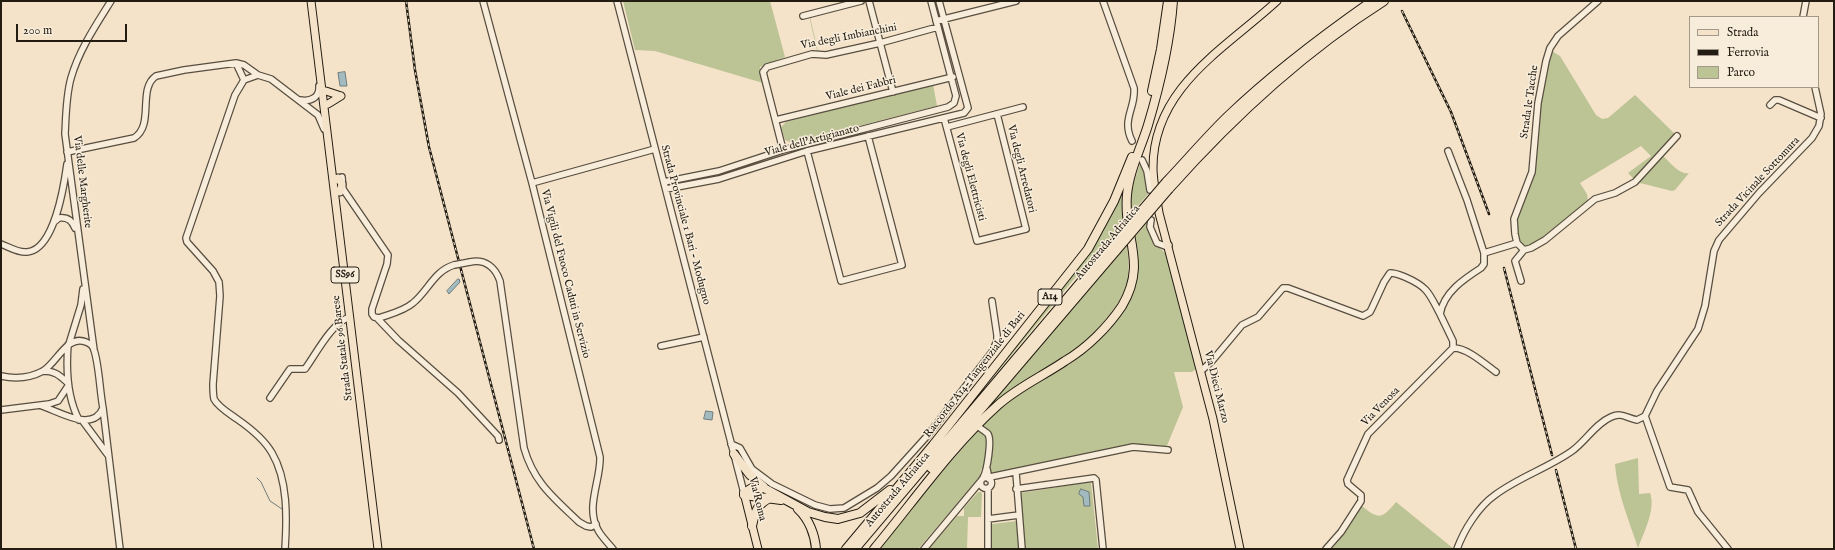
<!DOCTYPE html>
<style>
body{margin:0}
#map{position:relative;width:1835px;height:550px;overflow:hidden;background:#f4e3c8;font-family:"IM FELL English",serif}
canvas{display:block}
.frame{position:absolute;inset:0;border:2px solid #231c12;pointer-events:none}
.legend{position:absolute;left:1689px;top:16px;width:130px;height:72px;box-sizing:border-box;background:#f8eddb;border:1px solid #a3998b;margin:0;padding:5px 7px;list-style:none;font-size:12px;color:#231c12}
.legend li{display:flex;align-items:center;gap:8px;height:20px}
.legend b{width:20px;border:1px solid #a3998b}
.scale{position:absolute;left:16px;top:24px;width:111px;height:18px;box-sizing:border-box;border:2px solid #231c12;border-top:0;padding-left:5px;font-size:12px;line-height:14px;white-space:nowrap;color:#231c12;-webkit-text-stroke:3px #f8eddb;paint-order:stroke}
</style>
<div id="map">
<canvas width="1835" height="550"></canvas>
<div class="frame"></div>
<ul class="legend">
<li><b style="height:5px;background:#f4e3c8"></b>Strada</li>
<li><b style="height:5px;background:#231c12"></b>Ferrovia</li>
<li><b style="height:11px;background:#bcc395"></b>Parco</li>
</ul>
<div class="scale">200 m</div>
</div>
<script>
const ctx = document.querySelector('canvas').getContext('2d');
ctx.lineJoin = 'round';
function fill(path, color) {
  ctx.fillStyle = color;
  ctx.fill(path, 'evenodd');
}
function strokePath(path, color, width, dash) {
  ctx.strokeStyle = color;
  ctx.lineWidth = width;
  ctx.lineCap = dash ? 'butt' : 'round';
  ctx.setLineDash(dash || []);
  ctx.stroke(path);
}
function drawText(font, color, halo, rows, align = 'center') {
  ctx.font = font + ' "IM FELL English",serif';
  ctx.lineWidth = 3;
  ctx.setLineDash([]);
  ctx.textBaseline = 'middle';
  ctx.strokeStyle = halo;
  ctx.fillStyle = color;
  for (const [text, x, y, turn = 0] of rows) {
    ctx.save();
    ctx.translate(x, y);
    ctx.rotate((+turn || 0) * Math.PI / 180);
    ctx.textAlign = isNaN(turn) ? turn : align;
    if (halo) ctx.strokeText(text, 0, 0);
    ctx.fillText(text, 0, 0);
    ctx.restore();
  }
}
fill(new Path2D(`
 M623,1H770L785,57L760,67L763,83L655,51L635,50Z
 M809,16L810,17L818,51L817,50Z
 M1552,51L1560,56L1596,115L1602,119L1608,118L1635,95L1677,136L1635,180L1628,173L1651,156L1641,146L1580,183L1587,194L1588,201L1551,233L1527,248L1520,247L1513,224L1532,172L1538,103Z
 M933,84L937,106L792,143L785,140L781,127L786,122Z
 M1662,155C1669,161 1679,175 1689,173L1675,190L1672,191L1640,183L1639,180Z
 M1141,161L1147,183L1148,194L1130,215L1129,196Z
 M1127,176L1123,193L1125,221L1107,241L1103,244L952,427L1104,228Z
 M1148,221L1156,244L1166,254L1168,260L1197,368L1192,372H1174L1183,407L1166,448L1134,445L991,475L989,472L991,442L981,427L1010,399L1060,367L1119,313L1137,257L1135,237Z
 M1127,245C1128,257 1130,270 1127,282C1122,306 1091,337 1072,353C1056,365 1038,372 1022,382C1005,393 991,408 976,422Z
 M979,429L987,438L985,469H981L980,477L918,549H876Z
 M1638,458L1639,494L1650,493C1656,509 1644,532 1638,548C1629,520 1617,493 1615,464Z
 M1091,482L1098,549H1025L1020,493Z
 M978,492H981L982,494L981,517H968L967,549H929L957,516H964V508Z
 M1396,502L1454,549H1326L1362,506C1379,520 1382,519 1396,502Z
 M1017,521L1020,549H992V524Z`), '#bcc395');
const water = new Path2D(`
 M345,72L347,86H340L338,73Z
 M458,279H459L460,282L449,294L447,291Z
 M706,411L713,412L712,420L704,419Z
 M1081,489L1089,492L1090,506H1084L1083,497L1079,494Z`);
fill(water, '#a2bbc1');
strokePath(water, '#6f7b7b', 1);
strokePath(new Path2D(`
 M257,478L261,482L270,501L282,509`), '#6f7b7b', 1);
const minor = new Path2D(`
 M483,1L532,183L600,457C601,480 585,507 598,530C601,536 608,543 613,549
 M617,1L744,493
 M869,1L893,92
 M1103,1L1134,88C1136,108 1121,119 1132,141
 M803,16L861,1
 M1803,17L1806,1
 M936,21L1016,1
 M244,80L236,63L244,65L258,75
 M300,100C311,102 320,97 319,86
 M1770,105L1775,100H1779L1821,118
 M944,118L977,241L1026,229L997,114
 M776,120L953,77
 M947,127L1023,107
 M783,150L763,72L767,67L812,54L826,55L880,43L938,27
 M807,151L841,281L902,265L868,136
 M1448,151L1467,200L1484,253L1517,243
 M67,152L134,138C155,125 137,89 156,76L184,70L236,63
 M1142,160L1147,171L1150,190
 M342,177L343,189L345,192L388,255L387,264L372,309V314L374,317L379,318C390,314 404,311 413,303C428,291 434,271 454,265
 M664,182L719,171L783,150L948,107L954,103L956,96L931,1
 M532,183L655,149
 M666,189L719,179L807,151L964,113L968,108L939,1
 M1151,220L1150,227L1157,243L1165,246L1169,245
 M54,222L59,218C67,217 72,220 75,228
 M1,244C9,247 18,253 27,252C54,250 64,186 67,164
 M1524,250L1517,243L1515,234L1514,219L1532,172L1538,103L1546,61L1550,48L1558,36L1598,1
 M470,262C485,259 495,267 500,281L524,448C534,483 554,498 579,522L586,526L591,527L596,524
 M1521,281L1515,261L1524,250L1531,248L1545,240L1595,199L1615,193L1635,182L1677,136
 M377,318L398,340L458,393L498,436L499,440
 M69,344L81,305L83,289
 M68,345C66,370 67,397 79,420
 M661,346L704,337
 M1453,348C1466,347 1485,364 1496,372
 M94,350L65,134C66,115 66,96 71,78C79,50 96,25 111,1
 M43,371C55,371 59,375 68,383
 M1201,371L1212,361L1242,325L1258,317L1283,288H1288L1363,316L1370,312L1372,308L1384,282L1390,273C1396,273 1400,275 1405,277C1428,287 1429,293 1440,314
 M1,376C15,379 30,378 43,371C57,363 67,334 86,342C89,343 93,346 94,350C99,364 100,393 103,408C93,433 60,412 42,406
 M270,398L290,369H305C316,354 332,322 350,317
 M103,408L120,549
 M1,410L49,404L58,401L68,386
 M1645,416L1670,487L1688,490L1698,512L1728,549
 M82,420L108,455
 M980,428C983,430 986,432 988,434C992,441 987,471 983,478
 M731,444L740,448L752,469L772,484L815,505L830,509L844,508L877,488L891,476L928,435L992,352L997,341V335L992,301
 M987,469L989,479L990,477L1133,447L1168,450
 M1016,473L1022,549
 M980.5 483a5.5 5.5 0 1 1 11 0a5.5 5.5 0 1 1-11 0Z
 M988,489V549
 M1016,489L1094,478L1096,480L1103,549
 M988,519L1019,515
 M285,549C287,518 288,480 272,453C264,439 250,428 237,419C230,414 218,407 214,399C213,394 213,389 213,384L220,296L219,282L213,271L187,242L186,238L235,95L244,80L258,75L271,79L318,115L324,129
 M924,549L980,482
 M1326,549L1341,532L1361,501V495L1348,484L1347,480L1368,434L1453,348V341L1440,314C1444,292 1464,279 1481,268L1484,264V253
 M1457,549C1464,530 1478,507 1495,495C1519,477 1548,468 1572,451C1586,441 1595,424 1611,417C1622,412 1626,418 1637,420L1645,416L1657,391L1698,329L1705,306L1714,251L1719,240L1759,193L1812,138L1819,126L1821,114L1815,87`);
const major = new Path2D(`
 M311,1L378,549
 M326,91L341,96
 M328,104L341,96
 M338,178L342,184L340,192
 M744,493L758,549
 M1240,549L1213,419L1159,213C1157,198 1153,183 1153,168C1153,87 1225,49 1277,1`);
const highway = new Path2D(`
 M1152,91L1161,49L1168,1
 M1166,182C1187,160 1207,136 1229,115C1273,73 1322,36 1372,1
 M1169,189C1233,117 1302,53 1384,1
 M734,454L750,475L764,487
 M931,468L1116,251
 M744,493L752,488H764L808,512L825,517L838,519L860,513L890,490
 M744,495L781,500
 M798,509C809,519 815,535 816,549
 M752,526C755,512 757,504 770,498
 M846,549L933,445L1088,249L1114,201L1132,157
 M855,549L1112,245
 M874,549C914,501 951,447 998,405C1018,387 1043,376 1065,361C1087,348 1108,327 1122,306C1148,262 1123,237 1127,195C1129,171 1141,148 1148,125C1160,85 1170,43 1173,1`);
strokePath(minor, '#574e40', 8);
strokePath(major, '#231c12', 9);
strokePath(highway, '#231c12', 10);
strokePath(minor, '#f8eddb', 5.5);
strokePath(major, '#f4e3c8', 7);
strokePath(highway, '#f4e3c8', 8);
const rail = new Path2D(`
 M406,1L415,70L429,147L534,549
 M1402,11L1451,112L1489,214
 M1504,268L1552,455
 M1556,470L1576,549`);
strokePath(rail, '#231c12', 2.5);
strokePath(rail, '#f8eddb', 1, [3]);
const minorBridge = new Path2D(`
 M454,265L470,262`);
const highwayBridge = new Path2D(`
 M1112,245L1166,182
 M1116,251L1169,189`);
strokePath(minorBridge, '#574e40', 8, []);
strokePath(highwayBridge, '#231c12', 10, []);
strokePath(minorBridge, '#f8eddb', 5.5);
strokePath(highwayBridge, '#f4e3c8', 8);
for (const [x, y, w] of [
 [345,275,28],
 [1050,297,24]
]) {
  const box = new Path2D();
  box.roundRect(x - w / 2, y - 8, w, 16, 3);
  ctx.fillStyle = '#f8eddb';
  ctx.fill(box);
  strokePath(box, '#231c12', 1);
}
drawText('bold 10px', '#231c12', null, [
 ["SS96",345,275],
 ["A14",1050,297]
]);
drawText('11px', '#231c12', '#f8eddb', [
 ["Via degli Imbianchini",849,37,-11],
 ["Viale dei Fabbri",861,89,-14],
 ["Strada le Tacche",1530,102,-82],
 ["Viale dell'Artigianato",812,141,-15],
 ["Via degli Arredatori",1021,169,76],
 ["Via degli Elettricisti",970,177,75],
 ["Via delle Margherite",82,182,83],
 ["Strada Vicinale Sottomura",1758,182,-47],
 ["Strada Provinciale 1 Bari - Modugno",685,225,75],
 ["Autostrada Adriatica",1108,243,-50],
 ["Via Vigili del Fuoco Caduti in Servizio",565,274,76],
 ["Strada Statale 96 Barese",343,348,-97],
 ["Raccordo A14-Tangenziale di Bari",975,375,-52],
 ["Via Dieci Marzo",1216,387,76],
 ["Via Venosa",1381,407,-46],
 ["Autostrada Adriatica",898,490,-50],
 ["Via Roma",757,499,76]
]);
</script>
